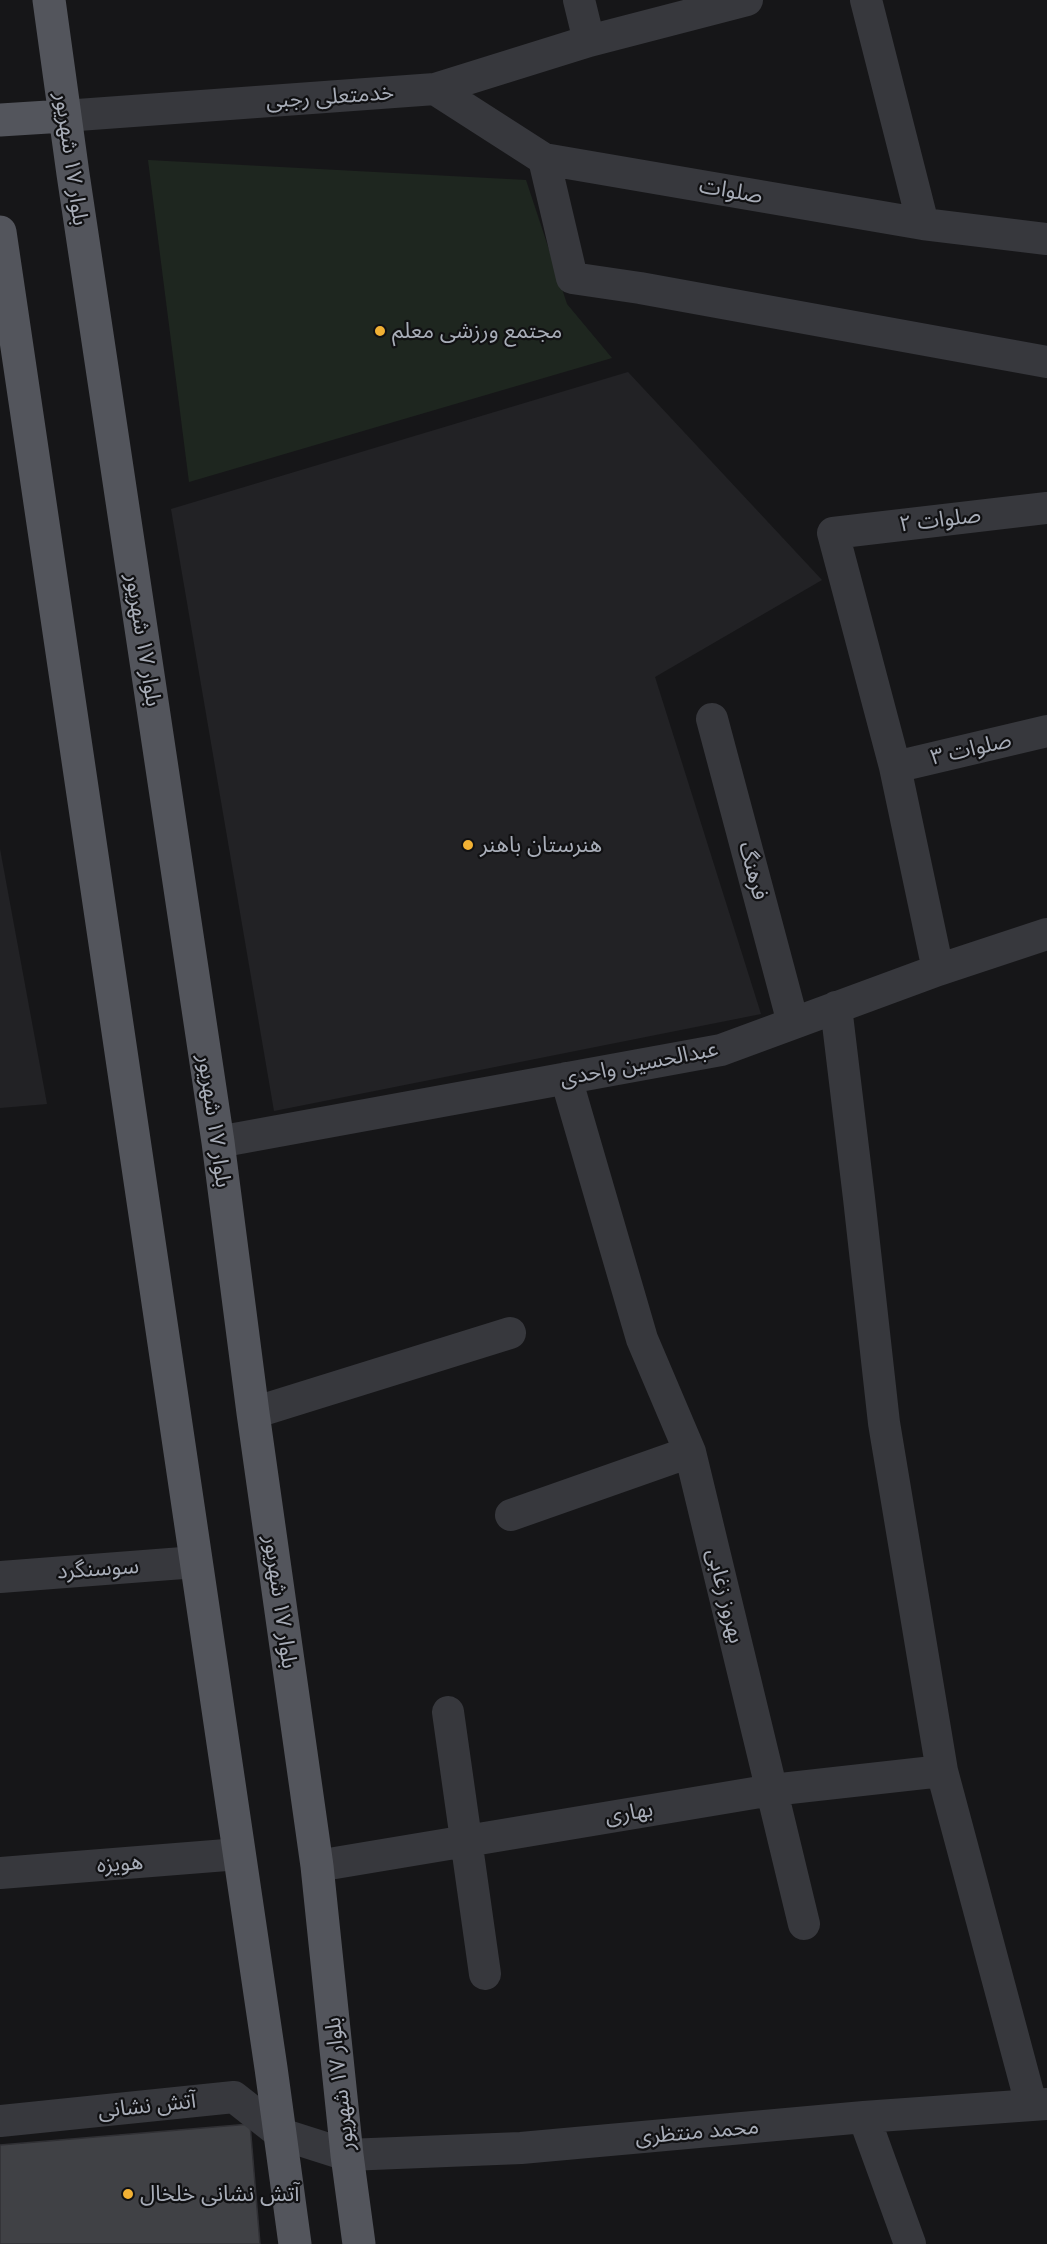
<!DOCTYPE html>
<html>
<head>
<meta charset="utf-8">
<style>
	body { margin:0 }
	canvas { display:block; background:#161618 }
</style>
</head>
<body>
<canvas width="1047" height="2244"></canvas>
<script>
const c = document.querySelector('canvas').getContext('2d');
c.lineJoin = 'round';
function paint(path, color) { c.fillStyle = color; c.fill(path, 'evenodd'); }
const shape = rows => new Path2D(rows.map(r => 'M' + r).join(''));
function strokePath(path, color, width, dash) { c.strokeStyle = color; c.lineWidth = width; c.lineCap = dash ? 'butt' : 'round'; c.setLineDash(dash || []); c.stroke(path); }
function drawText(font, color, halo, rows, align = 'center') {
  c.font = font + ' Mulish,"Noto Sans Arabic",sans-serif'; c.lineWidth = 4.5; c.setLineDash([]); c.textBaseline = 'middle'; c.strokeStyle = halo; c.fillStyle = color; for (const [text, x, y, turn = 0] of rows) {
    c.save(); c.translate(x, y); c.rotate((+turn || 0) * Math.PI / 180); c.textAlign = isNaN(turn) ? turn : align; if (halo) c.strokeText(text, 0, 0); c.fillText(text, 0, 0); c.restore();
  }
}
const built = shape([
	[628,372,822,580,655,677,761,1014,274,1111,171,509],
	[0,849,47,1104,0,1108]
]);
const green = shape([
	[148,160,526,180,567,304,612,358,189,482]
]);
const building = shape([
	[250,2124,260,2244,0,2244,0,2145,250,2124]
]);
const street = shape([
	[579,0,589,41],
	[866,0,923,224],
	[435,89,544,159,923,224,1047,239],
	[64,116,435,89,589,41,747,0],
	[544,159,572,278,640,288,1047,362],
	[712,719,793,1023],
	[895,767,1047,731],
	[938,970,895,767,833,533,1047,508],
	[836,1007,859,1198,884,1423,942,1771,1031,2104],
	[566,1078,642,1339,690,1452],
	[218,1142,721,1050,938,970,1047,934],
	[253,1413,510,1333],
	[511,1515,690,1452,804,1924],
	[0,1577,196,1562],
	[448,1712,485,1974],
	[317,1866,772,1790,942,1771],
	[0,1873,239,1854],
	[864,2117,910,2244],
	[0,2121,234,2097,281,2134,347,2155,521,2148,864,2117,1047,2104]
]);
const primary = shape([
	[49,0,73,174,218,1142,253,1413,317,1866,347,2155,359,2244],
	[0,120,64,116],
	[0,232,271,2068,295,2244]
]);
const markers = [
	[380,331,6,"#f2b134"],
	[468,845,6,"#f2b134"],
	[128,2194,6,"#f2b134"]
];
const streetNames = [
	["خدمتعلی رجبی",330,97,-4],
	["بلوار ١٧ شهریور",71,159,82],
	["صلوات",731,191,10],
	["صلوات ۲",940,520,-7],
	["بلوار ١٧ شهریور",143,640,81],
	["صلوات ۳",971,749,-13],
	["فرهنگ",753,871,75],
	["عبدالحسین واحدی",639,1064,-11],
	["بلوار ١٧ شهریور",214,1121,82],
	["سوسنگرد",98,1569,-4],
	["بهروز زغابی",725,1596,76],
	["بلوار ١٧ شهریور",280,1602,82],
	["بهاری",629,1813,-9],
	["هویزه",120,1864,-4],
	["بلوار ١٧ شهریور",340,2084,-96],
	["آتش نشانی",147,2106,-6],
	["محمد منتظری",697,2132,-5]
];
const poiNames = [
	["مجتمع ورزشی معلم",392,331],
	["هنرستان باهنر",480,845],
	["آتش نشانی خلخال",140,2194]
];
paint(built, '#222225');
paint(green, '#1e261f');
paint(building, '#404145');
strokePath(building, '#303034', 1.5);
strokePath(street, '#37383d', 32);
strokePath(primary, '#53555c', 33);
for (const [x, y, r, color] of markers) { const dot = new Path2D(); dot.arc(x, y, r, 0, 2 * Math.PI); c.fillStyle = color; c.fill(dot); strokePath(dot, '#111113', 2); }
drawText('22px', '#a8adb8', '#111113', streetNames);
drawText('22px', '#a8adb8', '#111113', poiNames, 'left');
</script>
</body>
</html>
